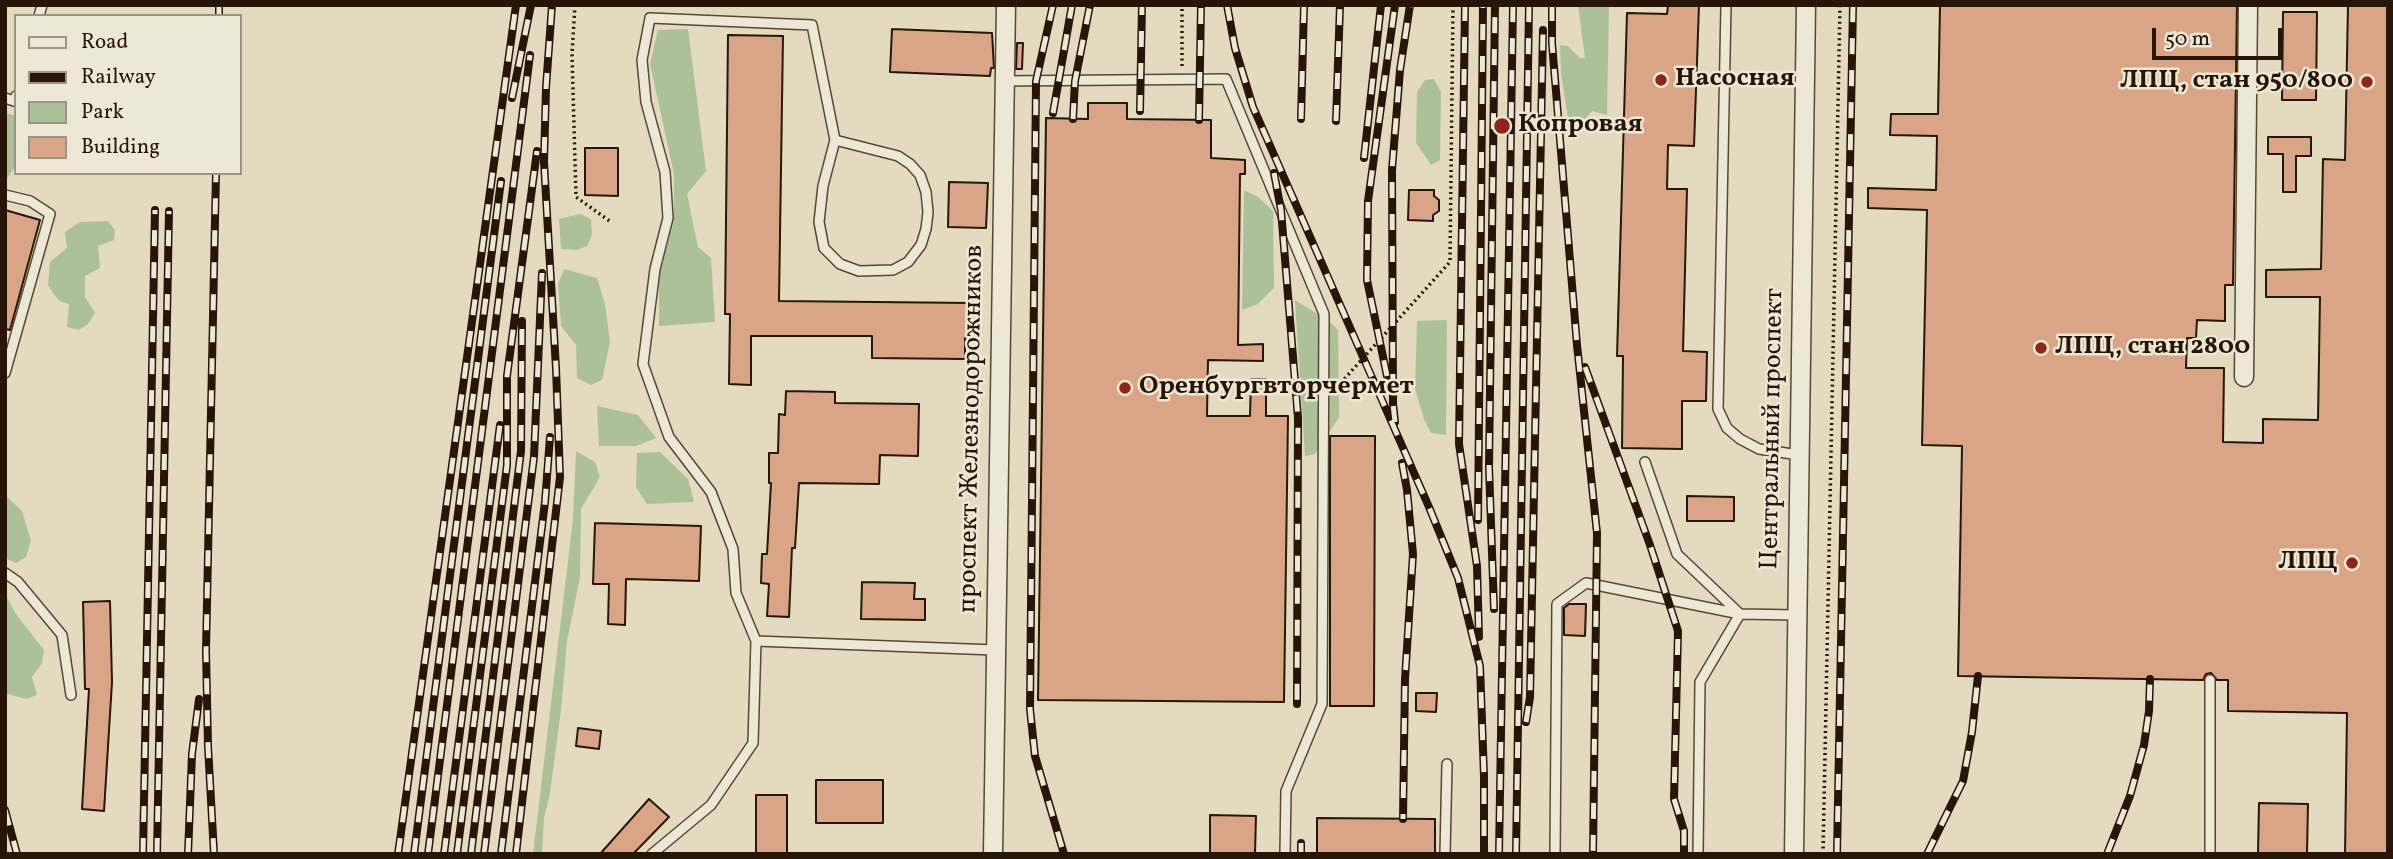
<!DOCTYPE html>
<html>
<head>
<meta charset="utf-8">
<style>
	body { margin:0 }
	#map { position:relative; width:2393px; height:859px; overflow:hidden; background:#e3dac0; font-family:Vollkorn,serif }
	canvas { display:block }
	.frame { position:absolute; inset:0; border:7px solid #271608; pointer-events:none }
	.legend { position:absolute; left:14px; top:14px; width:228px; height:161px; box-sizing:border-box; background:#ede7d6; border:2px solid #9e9384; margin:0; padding:9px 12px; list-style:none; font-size:21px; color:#271608 }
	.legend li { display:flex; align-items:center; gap:14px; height:35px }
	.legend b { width:35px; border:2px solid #9e9384 }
	.scale { position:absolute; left:2152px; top:28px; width:130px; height:32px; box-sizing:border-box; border:4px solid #271608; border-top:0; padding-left:9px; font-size:21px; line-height:24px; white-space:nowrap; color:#271608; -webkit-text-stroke:5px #ede7d6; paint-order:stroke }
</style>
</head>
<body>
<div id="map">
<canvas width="2393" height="859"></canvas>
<div class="frame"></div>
<ul class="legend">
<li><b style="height:9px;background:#ede7d6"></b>Road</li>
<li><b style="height:9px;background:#271608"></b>Railway</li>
<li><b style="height:19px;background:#adc198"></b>Park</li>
<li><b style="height:19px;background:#d9a586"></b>Building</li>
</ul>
<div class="scale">50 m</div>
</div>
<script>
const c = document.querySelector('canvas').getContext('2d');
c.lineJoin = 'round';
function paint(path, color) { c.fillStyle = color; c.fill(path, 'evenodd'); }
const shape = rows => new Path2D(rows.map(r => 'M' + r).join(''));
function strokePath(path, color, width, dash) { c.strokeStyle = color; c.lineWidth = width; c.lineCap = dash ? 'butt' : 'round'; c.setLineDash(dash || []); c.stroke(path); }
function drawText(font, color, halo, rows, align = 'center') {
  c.font = font + ' Vollkorn,serif'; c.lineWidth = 5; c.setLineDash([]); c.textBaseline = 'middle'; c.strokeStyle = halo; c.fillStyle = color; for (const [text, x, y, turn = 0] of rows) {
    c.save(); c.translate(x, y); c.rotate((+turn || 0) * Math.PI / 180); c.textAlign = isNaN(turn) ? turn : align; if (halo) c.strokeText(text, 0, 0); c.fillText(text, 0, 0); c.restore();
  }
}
const green = shape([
	[1578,5,1609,5,1607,115,1592,111,1581,123,1569,125,1561,73,1560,45,1568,46,1580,58,1585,58],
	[688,29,706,171,687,194,698,247,711,258,715,322,659,326,659,277,674,221,674,174,650,64,658,30],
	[1434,79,1441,92,1440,160,1431,165,1416,143,1417,92,1425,80],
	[5,113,16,116,16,165,5,182],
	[1244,190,1258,197,1273,211,1274,288,1258,304,1242,310],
	[580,214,591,219,592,235,587,246,577,250,561,249,559,219],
	[108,221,115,230,114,240,98,246,100,268,85,276,85,297,95,313,88,324,79,330,67,327,69,304,59,301,48,285,50,262,67,248,65,232,80,222],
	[564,269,597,278,605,304,610,342,602,380,591,385,577,378,576,345,561,326,558,284],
	[1295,300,1330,322,1338,330,1339,417,1315,454,1305,456],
	[1447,320,1446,435,1431,433,1424,419,1415,389,1417,321],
	[597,406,638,415,656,438,636,446,599,446],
	[576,451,595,462,600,477,581,509,580,577,567,641,561,710,550,793,544,818,542,854,533,854,573,519],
	[660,452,688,479,694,502,647,504,636,487,637,453],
	[5,495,22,511,31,541,26,557,16,563,5,558],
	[5,593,16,614,44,650,42,663,32,677,37,695,26,699,8,694,5,696]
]);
const building = shape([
	[1668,5,1699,5,1694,146,1668,145,1667,189,1687,189,1683,351,1707,352,1706,401,1682,401,1682,449,1622,448,1623,356,1617,356,1627,13,1667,14,1668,5],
	[1940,5,2237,5,2233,285,2225,285,2225,321,2197,320,2196,338,2187,338,2186,368,2224,368,2223,442,2263,443,2263,419,2318,420,2320,297,2266,297,2266,270,2321,269,2323,159,2345,160,2348,5,2388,5,2388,854,2345,854,2347,713,2228,711,2228,680,2217,680,2211,673,2206,674,2203,680,1958,676,1962,446,1922,445,1927,210,1868,208,1868,188,1936,190,1937,136,1890,135,1891,114,1938,114,1940,5],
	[2283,12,2317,12,2316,100,2282,100,2283,12],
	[892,29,992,33,994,68,991,68,990,76,890,72,892,29],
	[728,35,783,36,779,301,972,303,971,338,965,338,965,359,872,358,872,336,751,336,751,385,729,384,730,314,725,314,728,35],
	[1017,43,1023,43,1022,69,1016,69,1017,43],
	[1088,103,1127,103,1127,119,1211,120,1211,158,1245,160,1245,174,1240,174,1238,345,1263,344,1263,361,1208,360,1207,416,1250,416,1251,379,1266,379,1266,416,1288,416,1284,702,1038,700,1046,118,1088,119,1088,103],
	[2268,137,2311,137,2311,156,2296,156,2296,192,2283,192,2283,154,2268,154,2268,137],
	[585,148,618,148,618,196,585,195,585,148],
	[949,182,988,183,986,228,948,227,949,182],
	[1409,190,1434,190,1434,196,1439,200,1439,211,1433,215,1433,221,1408,220,1409,190],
	[5,210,40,220,10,330,5,329,5,210],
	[786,391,835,392,835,403,919,404,918,456,880,455,879,484,799,483,795,548,792,548,789,617,767,616,769,584,761,583,762,554,767,554,771,483,769,483,769,453,778,453,779,414,785,415,786,391],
	[1330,436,1375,436,1374,706,1330,706,1330,436],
	[1687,496,1734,497,1734,521,1687,521,1687,496],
	[595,523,701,526,699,581,626,579,625,625,608,624,609,584,593,584,595,523],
	[862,582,915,583,914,599,925,599,925,620,861,619,862,582],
	[110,601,112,682,104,811,82,809,89,689,85,689,83,602,110,601],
	[1569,604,1586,604,1585,636,1564,635,1564,608,1569,604],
	[1416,693,1437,693,1436,712,1416,711,1416,693],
	[578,728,601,731,599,749,576,746,578,728],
	[816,780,883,780,883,823,816,823,816,780],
	[756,795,787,795,787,854,756,854,756,795],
	[649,799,669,817,633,854,600,854,649,799],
	[2259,803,2308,804,2307,854,2258,854,2259,803],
	[1210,815,1256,816,1255,854,1210,854,1210,815],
	[1317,818,1435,819,1435,854,1317,854,1317,818]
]);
const path = shape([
	[575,5,572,54,576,197,611,222],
	[1182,66,1182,5],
	[1337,387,1450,262,1453,5],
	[1823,854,1840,5]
]);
const lane = shape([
	[1726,5,1718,409,1727,428,1740,439,1759,449,1799,455],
	[39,16,42,5],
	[1004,81,1226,79,1324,314,1322,704,1286,791,1285,854],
	[5,98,14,101,16,96],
	[5,195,30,201,50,214,5,373],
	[1645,462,1677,554,1740,614,1797,615],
	[5,573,18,582,62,635,71,695],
	[756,641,995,650],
	[652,854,711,805,753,743,756,641,736,593,733,549,711,492,669,437,643,364,655,269,668,218,665,172,646,102,642,60,650,18,812,25,835,140,823,186,819,222,824,248,840,264,859,271,893,270,908,262,921,245,926,229,928,212,926,192,920,175,910,164,898,156,835,140],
	[1445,854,1447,764],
	[1555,854,1557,604,1586,583,1740,614,1700,682,1698,854],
	[2210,854,2210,680]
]);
const street = shape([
	[2244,377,2248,5],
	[993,854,1006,5],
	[1794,854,1806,5]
]);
const rail = shape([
	[1053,5,1036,81,1030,709,1035,756,1064,854],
	[1227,5,1235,48,1253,107,1429,507,1458,578,1480,666,1484,776,1484,854],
	[1465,5,1459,444,1477,566,1479,637],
	[1552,5,1552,43,1577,345,1597,533,1593,854],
	[219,16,219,5],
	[512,98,531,5],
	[1140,111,1142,5],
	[1053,113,1072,5],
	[1073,119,1075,81,1090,5],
	[1301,119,1304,5],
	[1199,120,1201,5],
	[1336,121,1340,5],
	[1364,158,1381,5],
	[1274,173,1281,210,1298,418,1297,704],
	[1585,367,1650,545,1678,631,1674,799,1684,831,1684,854],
	[1387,376,1367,280,1368,201,1395,5],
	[1395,422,1393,404,1392,170,1400,70,1410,5],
	[1402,463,1407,490,1413,554,1405,679,1403,819],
	[1478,520,1483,5],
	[1494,609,1489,467,1495,5],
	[1526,722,1530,697,1543,30],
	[5,810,17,854],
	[143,854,155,210],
	[157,854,169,211],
	[188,854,192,754,199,699],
	[214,854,208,746,206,651,216,173],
	[398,854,516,5],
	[414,854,501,181],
	[428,854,530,55],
	[444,854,500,425],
	[457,854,507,465,507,376,537,151],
	[471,854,521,451,522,321],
	[484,854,534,457,542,273],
	[501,854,545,502,550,437],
	[516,854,560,477,556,368,544,162,546,88,552,5],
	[1301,854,1301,843],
	[1499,854,1513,5],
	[1516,854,1529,5],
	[1837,854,1853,5],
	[1927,854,1963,781,1972,732,1978,676],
	[2107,854,2130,796,2144,745,2149,711,2150,679]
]);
const markers = [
	[1661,80,7,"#8f2418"],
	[2367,82,7,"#8f2418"],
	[1502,126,9,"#8f2418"],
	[2041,348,7,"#8f2418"],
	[1125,388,7,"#8f2418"],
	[2352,563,7,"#8f2418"]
];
const poiNames = [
	["Насосная",1675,80],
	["ЛПЦ, стан 950/800",2353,82,"right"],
	["Копровая",1518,126],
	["ЛПЦ, стан 2800",2055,348],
	["Оренбургвторчермет",1139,388],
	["ЛПЦ",2338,563,"right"]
];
const streetNames = [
	["проспект Железнодорожников",973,429,-89],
	["Центральный проспект",1774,429,-89]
];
paint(green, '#adc198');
paint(building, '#d9a586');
strokePath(building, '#271608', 2);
strokePath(lane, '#564736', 12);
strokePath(street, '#564736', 21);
strokePath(path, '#271608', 3.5, [2, 3.5]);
strokePath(lane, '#ede7d6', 9);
strokePath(street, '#ede7d6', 18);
strokePath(rail, '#271608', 8);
strokePath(rail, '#ede7d6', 5, [16]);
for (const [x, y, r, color] of markers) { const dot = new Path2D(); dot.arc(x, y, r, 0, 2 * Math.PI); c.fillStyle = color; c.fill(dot); strokePath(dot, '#ede7d6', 2.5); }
drawText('bold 26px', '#271608', '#ede7d6', poiNames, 'left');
drawText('26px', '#271608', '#ede7d6', streetNames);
</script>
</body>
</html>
